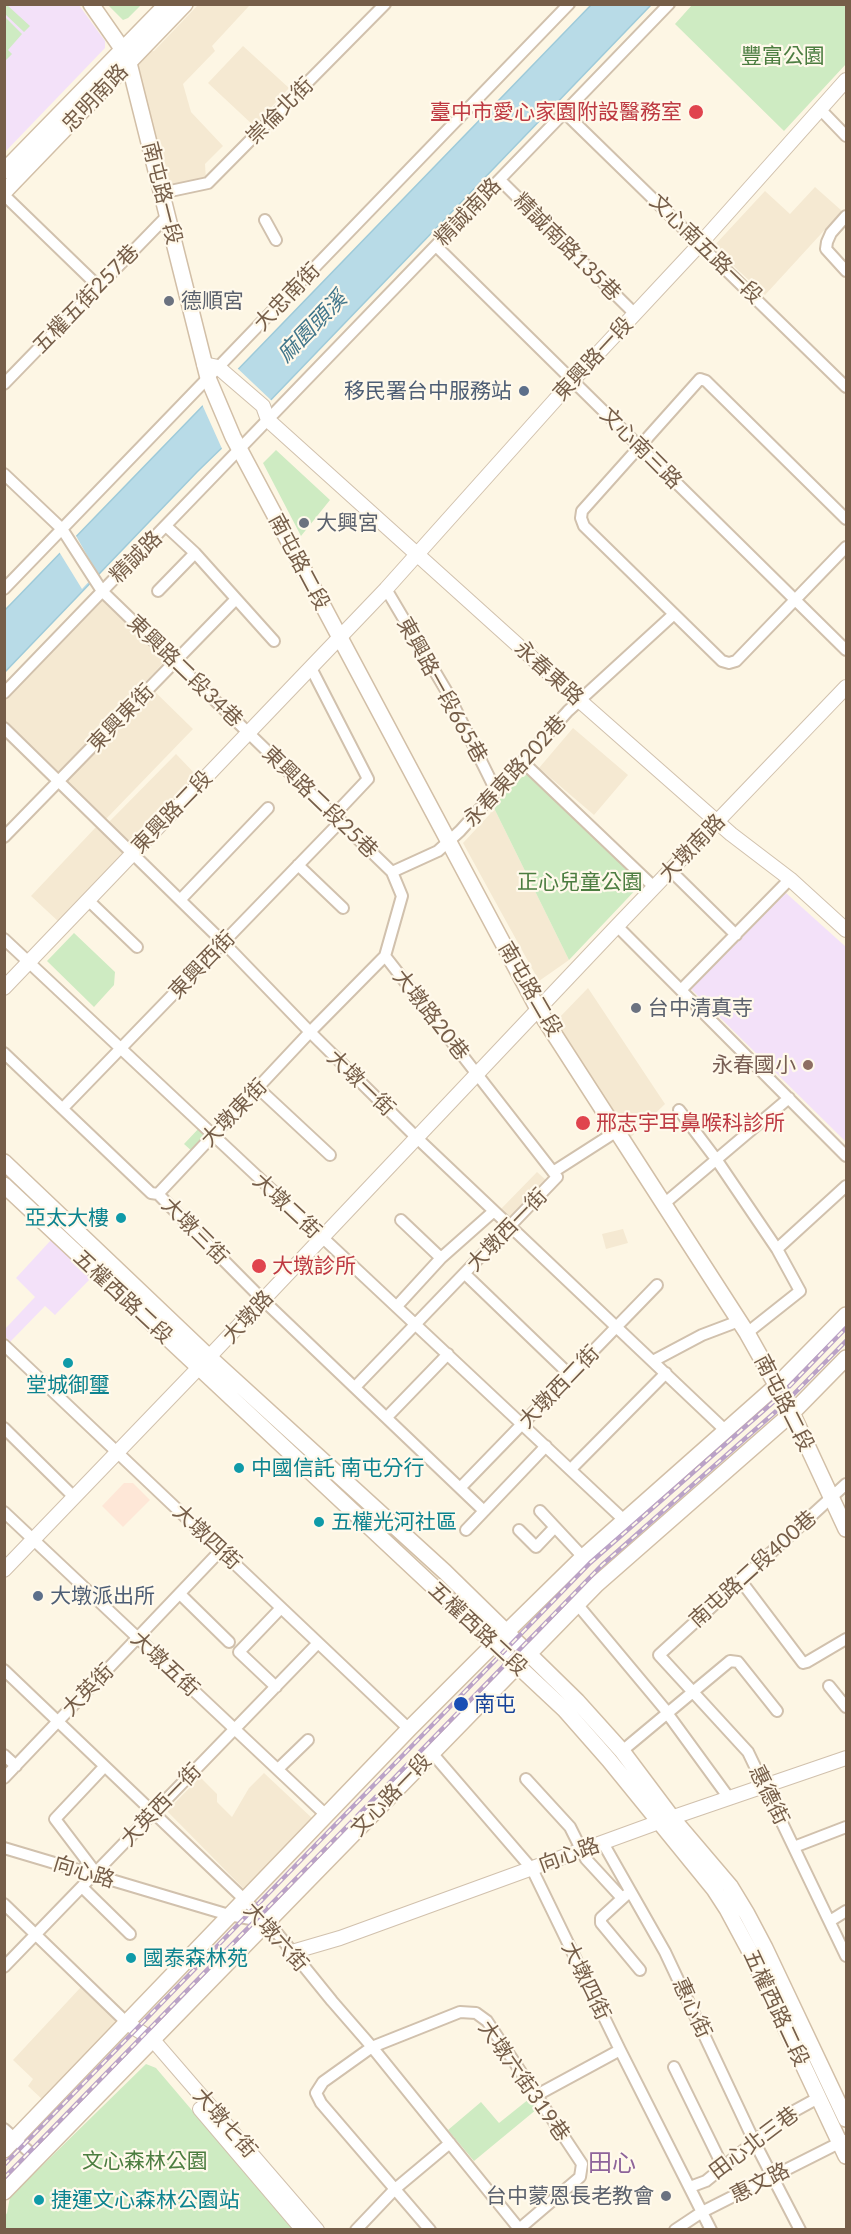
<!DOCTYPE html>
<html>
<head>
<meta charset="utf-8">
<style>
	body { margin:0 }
	#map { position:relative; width:851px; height:2234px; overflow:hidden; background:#fdf6e4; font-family:Lato,sans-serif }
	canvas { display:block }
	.frame { position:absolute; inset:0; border:6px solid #765e49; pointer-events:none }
</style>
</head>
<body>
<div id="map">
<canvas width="851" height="2234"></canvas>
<div class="frame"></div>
</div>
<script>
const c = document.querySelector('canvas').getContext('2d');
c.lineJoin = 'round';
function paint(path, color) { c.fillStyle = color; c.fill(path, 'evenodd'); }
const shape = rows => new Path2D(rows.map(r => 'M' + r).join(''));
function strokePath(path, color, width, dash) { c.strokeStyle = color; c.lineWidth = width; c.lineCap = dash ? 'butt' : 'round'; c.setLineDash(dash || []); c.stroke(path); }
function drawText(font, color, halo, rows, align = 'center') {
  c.font = font + ' Lato,"Noto Sans TC",sans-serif'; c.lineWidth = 4.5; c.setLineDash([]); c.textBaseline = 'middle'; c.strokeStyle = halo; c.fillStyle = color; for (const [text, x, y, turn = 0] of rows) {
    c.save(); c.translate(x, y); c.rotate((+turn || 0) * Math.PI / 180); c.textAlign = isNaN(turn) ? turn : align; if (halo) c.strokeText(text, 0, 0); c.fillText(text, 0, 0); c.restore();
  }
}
const residential = shape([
	[247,4,249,6,212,46,215,51,183,84,191,112,223,146,205,164,206,180,170,187,130,55,154,51,198,5],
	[243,46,289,88,254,126,208,83],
	[815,187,842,211,765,295,713,247,765,191,790,214],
	[101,599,165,661,145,682,193,729,105,820,5,724,4,702],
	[573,728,628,775,594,815,539,768],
	[176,754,200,779,133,847,108,823],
	[493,806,569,960,539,981,463,843,490,814],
	[96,827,125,855,60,923,31,896],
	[588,988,665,1104,631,1137,556,1021],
	[537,1172,546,1180,509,1220,499,1211],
	[623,1229,628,1243,606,1249,602,1234],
	[264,1773,313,1819,245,1890,167,1811,200,1777,217,1794,217,1802,232,1817,249,1788],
	[81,1987,118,2021,44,2101,28,2086,33,2079,13,2060]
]);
const commercial = shape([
	[124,1483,133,1483,150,1500,123,1527,102,1506]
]);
const education = shape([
	[5,5,79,5,105,41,105,48,5,152],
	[786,893,846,947,846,1142,691,989],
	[51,1240,91,1278,55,1315,45,1306,10,1342,5,1336,5,1329,35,1297,16,1278]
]);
const green = shape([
	[4,5,7,5,30,26,24,32,5,14],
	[108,5,141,5,128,18,123,20],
	[692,5,846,5,846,64,784,131,675,24],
	[5,17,22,34,8,50,12,54,5,61],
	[276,450,330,500,301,536,263,463],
	[528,771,643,882,569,960,493,806],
	[74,933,115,972,114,985,94,1007,47,961],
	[201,1126,211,1135,194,1153,184,1144],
	[146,2064,156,2068,293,2229,5,2229,5,2216,7,2213,10,2197],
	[529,2099,537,2109,474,2161,448,2130,481,2102,499,2123]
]);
const water = shape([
	[591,5,651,5,264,407,197,472,5,672,5,610,591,5]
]);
const pier = shape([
	[235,366,273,402,223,451,201,402],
	[75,534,97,573,82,589,58,550]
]);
const minor = shape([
	[820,109,846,136],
	[565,113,846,387],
	[500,180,635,314],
	[161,193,208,183,385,4],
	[4,195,98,286],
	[846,216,831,233,827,242,826,249,846,271],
	[265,220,276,240],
	[436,246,846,650],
	[4,384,168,215],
	[4,474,62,529,102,591,392,872],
	[846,519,706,381,700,379,582,511,581,518,584,526,674,614,722,661,729,663,736,661,846,547],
	[166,526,195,553,274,641],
	[4,589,569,4],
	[386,589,447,692,496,791],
	[158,591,195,553],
	[311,668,368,779,334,815],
	[4,693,669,4],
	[4,728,223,942,310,1032,417,1138,725,1430],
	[523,762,654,887],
	[4,837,236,599],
	[298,865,343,908],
	[670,870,736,935],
	[88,900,137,947],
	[180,900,268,808],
	[617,926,846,1156],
	[4,939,624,1520],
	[681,990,790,879],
	[4,1053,151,1193,158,1194,263,1300,484,1511],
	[258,1088,330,1155],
	[63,1108,341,821],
	[679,1110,716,1159,777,1249,800,1291,747,1333],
	[553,1172,617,1131],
	[158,1194,310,1032,385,956,402,896,392,872,438,851,460,831,568,711,674,614],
	[665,1203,789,1098],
	[401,1220,441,1258],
	[777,1249,846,1186],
	[465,1274,570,1375],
	[397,1306,441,1258,494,1211],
	[4,1345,409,1729],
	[653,1361,702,1335,739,1321],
	[356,1386,557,1177,385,956],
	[387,1417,448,1354],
	[4,1428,74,1497],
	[571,1469,666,1373],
	[846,1484,659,1655,748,1752,846,1956],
	[460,1488,657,1285],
	[540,1511,583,1557],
	[4,1512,326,1815],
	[466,1530,546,1446],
	[519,1530,536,1547,555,1527],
	[741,1581,803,1663,807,1662,846,1639],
	[180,1594,229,1642],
	[577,1604,668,1713],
	[4,1670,268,1922,332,2001,372,2047,520,2230],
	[829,1686,846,1707],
	[276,1687,239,1652,281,1608],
	[667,1713,729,1798],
	[622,1751,730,1661,738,1662,777,1711],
	[432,1753,532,1869,620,2050,711,2230],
	[4,1755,16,1766],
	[278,1769,308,1740],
	[4,1778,221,1550],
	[526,1779,570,1827,586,1859,622,1898],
	[603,1843,665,1952,754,2141,800,2230],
	[794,1847,846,1827],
	[4,1848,229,1915,267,1922],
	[96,1873,55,1819,104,1767],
	[82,1887,130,1934],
	[626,1895,601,1918,601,1923,640,1970],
	[4,1904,127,2023],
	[830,1921,846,1911],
	[4,1967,318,1643],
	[674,2067,723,2167],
	[537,2095,620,2050],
	[4,2129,37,2159],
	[690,2187,706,2181,787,2115,818,2098],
	[356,2230,395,2189,450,2143],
	[430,2230,321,2103,316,2093,323,2082,372,2047,460,2012,476,2013,487,2021,582,2164,580,2177,518,2230],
	[675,2230,702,2212,845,2140]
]);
const tertiary = shape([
	[204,364,218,367,227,375,263,406,268,420,571,693,731,834,790,879,846,930],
	[4,988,386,589,573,380,700,244,846,80],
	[4,1570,209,1357,617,926,846,687],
	[292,1952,340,1938,659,1822,846,1758],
	[127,2023,153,2040,317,2230],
	[200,2109,303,2230]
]);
const secondary = shape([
	[91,4,123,50,129,63,208,378,233,437,538,1009,747,1333,792,1413,846,1529],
	[4,171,167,4],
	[4,192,185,4],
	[4,1162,209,1357,445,1572,577,1701,622,1751,673,1819,730,1886,747,1914,765,1948,846,2119],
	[4,1185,565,1710,609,1760,714,1889,727,1909,748,1948,846,2156],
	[4,2150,409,1729,482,1656,583,1557,776,1386,846,1315],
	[4,2192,597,1584,792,1413,846,1358]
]);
const rail = shape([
	[4,2165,590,1563,779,1397,846,1328],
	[4,2178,602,1565,782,1406,846,1341]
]);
const markers = [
	[696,112,8,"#e0444e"],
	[169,301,6,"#6b7280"],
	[524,391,6,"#5c6f8a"],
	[304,523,6,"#6b7280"],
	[636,1008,6,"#6b7280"],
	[808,1065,6,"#8d6e63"],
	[583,1123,8,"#e0444e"],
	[121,1218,6,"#0f9aa8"],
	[259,1266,8,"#e0444e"],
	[68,1363,6,"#0f9aa8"],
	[239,1468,6,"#0f9aa8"],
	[319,1522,6,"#0f9aa8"],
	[38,1596,6,"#5c6f8a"],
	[461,1704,8,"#1a4fb4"],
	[131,1958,6,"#0f9aa8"],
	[666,2196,6,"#6b7280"],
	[39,2200,6,"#0f9aa8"]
];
const parkNames = [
	["豐富公園",783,56],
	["正心兒童公園",580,882],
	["文心森林公園",145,2161]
];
const streetNames = [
	["忠明南路",95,98,-46],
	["崇倫北街",280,111,-45],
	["南屯路一段",162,193,76],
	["精誠南路",468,212,-46],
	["精誠南路135巷",567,247,45],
	["文心南五路一段",706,249,44],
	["大忠南街",287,297,-46],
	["五權五街257巷",86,299,-46],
	["東興路一段",593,359,-47],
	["文心南三路",641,448,45],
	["精誠路",136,557,-45],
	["南屯路二段",299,562,62],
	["東興路二段34巷",185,671,44],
	["永春東路",549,673,42],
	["東興路一段665巷",442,690,61],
	["東興東街",121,718,-46],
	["永春東路202巷",515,771,-48],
	["東興路二段25巷",320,802,44],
	["東興路二段",172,812,-46],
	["大墩南路",692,848,-46],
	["東興西街",202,965,-46],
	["南屯路二段",530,989,60],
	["大墩路20巷",431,1015,52],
	["大墩一街",361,1083,44],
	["大墩東街",234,1113,-46],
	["大墩二街",287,1206,43],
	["大墩西一街",507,1230,-46],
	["大墩三街",195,1231,45],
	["五權西路二段",123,1297,43],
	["大墩路",248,1317,-47],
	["大墩西二街",559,1387,-46],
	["南屯路二段",784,1403,63],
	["大墩四街",207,1537,43],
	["南屯路二段400巷",753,1569,-42],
	["五權西路二段",478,1629,43],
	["大墩五街",165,1664,43],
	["大英街",88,1690,-46],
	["文心路一段",391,1795,-46],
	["惠德街",769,1795,64],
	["大英西一街",161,1805,-46],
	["向心路",569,1855,-20],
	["向心路",84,1872,17],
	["大墩六街",276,1937,48],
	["大墩四街",586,1981,64],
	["惠心街",692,2008,65],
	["五權西路二段",776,2008,65],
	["大墩六街319巷",524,2081,55],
	["大墩七街",225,2123,49],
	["田心北三巷",754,2143,-37],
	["惠文路",760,2183,-27]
];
const healthNames = [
	["臺中市愛心家園附設醫務室",682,112,"right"],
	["邢志宇耳鼻喉科診所",596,1123],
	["大墩診所",272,1266]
];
const worshipNames = [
	["德順宮",181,301],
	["大興宮",316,523],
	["台中清真寺",648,1008],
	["台中蒙恩長老教會",654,2196,"right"]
];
const serviceNames = [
	["移民署台中服務站",512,391],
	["大墩派出所",50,1596,"left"]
];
const educationNames = [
	["永春國小",796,1065]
];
const cultureNames = [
	["亞太大樓",109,1218,"right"],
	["堂城御璽",68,1385,"center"],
	["中國信託 南屯分行",251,1468],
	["五權光河社區",331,1522],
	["國泰森林苑",143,1958],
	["捷運文心森林公園站",51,2200]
];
const transitNames = [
	["南屯",474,1704]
];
const waterNames = [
	["麻園頭溪",312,327,-46]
];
const quarterNames = [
	["田心",612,2163]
];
paint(residential, '#f5e9d2');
paint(commercial, '#fee7d7');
paint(education, '#f3e1f9');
paint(green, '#ceebc2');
paint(water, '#b8dbe7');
strokePath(water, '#9ecad9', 1.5);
paint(pier, '#fdf6e4');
strokePath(minor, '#d1c1ad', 14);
strokePath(tertiary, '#d1c1ad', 16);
strokePath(secondary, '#d2bfa7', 18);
strokePath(minor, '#fff', 10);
strokePath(tertiary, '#fff', 14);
strokePath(secondary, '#fff', 15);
strokePath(rail, '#baa2c7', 4.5);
strokePath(rail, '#fff9eb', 2, [7]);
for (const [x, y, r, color] of markers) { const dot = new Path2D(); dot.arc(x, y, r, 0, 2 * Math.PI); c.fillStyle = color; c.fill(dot); strokePath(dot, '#fff9eb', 2); }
drawText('21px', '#4c7d40', '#fff9eb', parkNames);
drawText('21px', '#765e49', '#fff9eb', streetNames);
drawText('21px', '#be3a42', '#fff9eb', healthNames, 'left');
drawText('21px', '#5b616d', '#fff9eb', worshipNames, 'left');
drawText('21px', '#4e5e75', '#fff9eb', serviceNames, 'right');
drawText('21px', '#785e54', '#fff9eb', educationNames, 'right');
drawText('21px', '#0d838f', '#fff9eb', cultureNames, 'left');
drawText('21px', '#164399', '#fff9eb', transitNames, 'left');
drawText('italic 22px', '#41768b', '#fff9eb', waterNames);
drawText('24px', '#8e649a', '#fff9eb', quarterNames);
</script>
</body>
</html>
